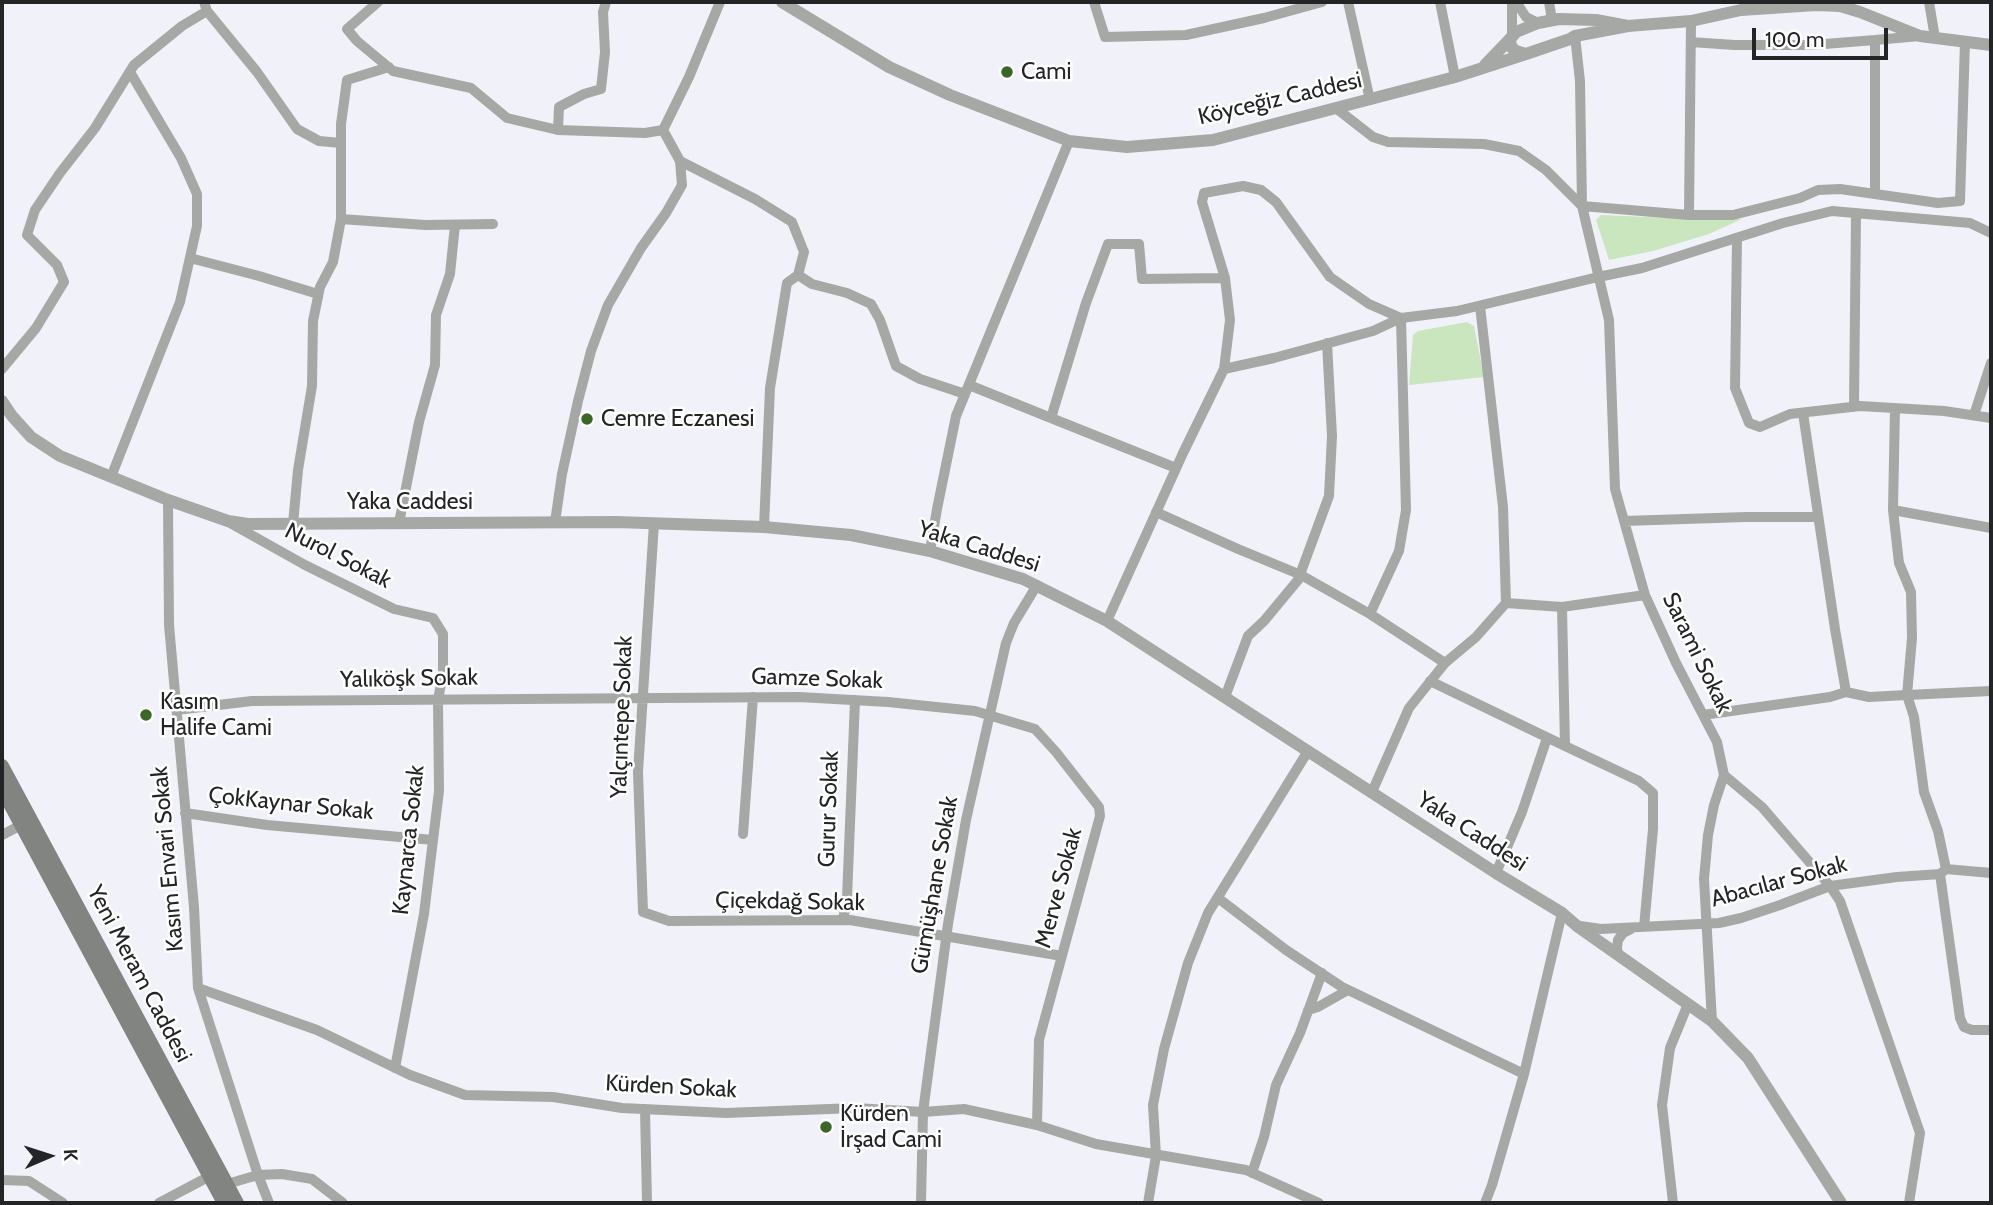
<!DOCTYPE html>
<html>
<head>
<meta charset="utf-8">
<style>
	body { margin:0 }
	#map { position:relative; width:1993px; height:1205px; overflow:hidden; background:#f1f2f9; font-family:Cabin,sans-serif }
	canvas { display:block }
	.frame { position:absolute; inset:0; border:4px solid #232426; pointer-events:none }
	.north { position:absolute; left:14px; top:1121px; width:70px; height:70px; -webkit-text-stroke:5px #fff; paint-order:stroke; rotate:87deg; font-size:19px; font-weight:700; line-height:28px; text-align:center; color:#232426 }
	.north::after { content:''; display:block; margin:auto; width:24px; height:32px; background:#232426; clip-path:polygon(50% 0,100% 100%,50% 72%,0 100%) }
	.scale { position:absolute; left:1752px; top:28px; width:136px; height:32px; box-sizing:border-box; border:4px solid #232426; border-top:0; padding-left:9px; font-size:21px; line-height:24px; white-space:nowrap; color:#232426; -webkit-text-stroke:5px #fff; paint-order:stroke }
</style>
</head>
<body>
<div id="map">
<canvas width="1993" height="1205"></canvas>
<div class="frame"></div>
<div class="north">K</div>
<div class="scale">100 m</div>
</div>
<script>
const c = document.querySelector('canvas').getContext('2d');
c.lineJoin = 'round';
function paint(path, color) { c.fillStyle = color; c.fill(path, 'evenodd'); }
const shape = rows => new Path2D(rows.map(r => 'M' + r).join(''));
function strokePath(path, color, width, dash) { c.strokeStyle = color; c.lineWidth = width; c.lineCap = dash ? 'butt' : 'round'; c.setLineDash(dash || []); c.stroke(path); }
function drawText(font, color, halo, rows, align = 'center') {
  c.font = font + ' Cabin,sans-serif'; c.lineWidth = 5; c.setLineDash([]); c.textBaseline = 'middle'; c.strokeStyle = halo; c.fillStyle = color; for (const [text, x, y, turn = 0] of rows) {
    c.save(); c.translate(x, y); c.rotate((+turn || 0) * Math.PI / 180); c.textAlign = isNaN(turn) ? turn : align; if (halo) c.strokeText(text, 0, 0); c.fillText(text, 0, 0); c.restore();
  }
}
const green = shape([
	[1601,215,1695,219,1742,219,1709,234,1653,251,1609,260,1596,220],
	[1467,322,1474,326,1484,377,1409,385,1413,335,1418,331]
]);
const minor = shape([
	[204,2,207,11,257,72,297,129,319,141,341,143],
	[378,2,347,29,357,41,393,71,471,88,507,118,558,130,645,133,663,130,689,77,720,2],
	[1094,2,1105,37,1186,35,1264,18,1322,2],
	[1348,2,1370,100],
	[1440,2,1455,77],
	[1516,2,1526,17,1538,23],
	[1549,2,1552,20],
	[1929,2,1935,38],
	[1512,35,1512,2],
	[1575,36,1580,81,1582,206,1609,320,1615,489,1645,595,1676,663,1717,742,1724,775,1762,807,1830,886,1840,901,1920,1133,1909,1203],
	[1691,42,1734,45,1812,45,1875,40],
	[1337,109,1373,137,1388,142,1484,144,1519,151,1546,170,1582,206,1689,215,1691,21],
	[558,130,559,107,584,94,601,89,605,52,603,12,606,2],
	[680,161,755,199,792,222,804,252,798,275,812,284,847,293,871,304,880,320,896,366,920,379,965,394],
	[1875,193,1875,40,1920,36],
	[1689,215,1733,215,1800,198,1818,190,1840,189,1938,203,1960,201,1965,42],
	[341,219,425,225,493,224],
	[1737,238,1735,388,1749,423,1760,427,1790,414,1860,406,1944,411,1991,418],
	[190,258,259,276,318,294],
	[2,369,36,328,64,282,57,265,27,235,35,210,60,173,95,128,134,65,182,26,207,11],
	[1224,369,1274,358,1373,331,1401,318,1406,510,1399,551,1370,614,1445,663,1476,637,1506,603,1503,507,1480,306],
	[969,385,1051,418],
	[1854,407,1856,213],
	[1895,408,1893,510,1991,528],
	[1974,415,1991,363],
	[1176,468,1051,418,1086,303,1108,244,1139,244,1142,279,1225,278],
	[111,477,180,302,197,226,197,194,181,158,130,72],
	[168,500,169,625,194,907,198,988,258,1175,269,1203],
	[1893,510,1899,563,1911,592,1912,638,1907,695,1991,691],
	[1156,512,1238,549,1301,575,1370,614],
	[1624,521,1746,517,1818,517],
	[555,522,562,474,578,401,591,351,608,305,641,248,666,213,682,185,680,161,663,130],
	[230,523,305,565,394,609,433,618,443,634,443,673,438,700,439,791,424,914,395,1068],
	[399,523,419,422,435,365,436,315,450,274,455,225],
	[654,523,638,772,643,912,669,921,850,920,1062,956],
	[293,524,298,470,312,386,313,321,320,287,333,262,341,219,341,124,347,80,389,67],
	[764,527,770,388,787,283,798,275],
	[930,551,937,509,956,416,1069,141],
	[1506,603,1562,607,1645,595],
	[1107,621,1183,453,1224,369,1230,320,1225,278,1202,202,1204,193,1243,186,1261,190,1276,202,1330,277,1369,304,1401,318,1457,311,1598,277,1642,268,1783,223,1832,211,1970,223,1991,233],
	[1430,681,1565,746,1562,607],
	[1846,692,1869,697,1907,695,1914,717,1924,792,1938,831,1946,869],
	[1225,697,1248,636,1264,621,1298,580,1329,496,1332,436,1327,343],
	[176,710,252,701,799,697,888,702,975,711,1035,729,1056,752,1099,807,1100,816,1039,1040,1037,1125],
	[1703,715,1830,697,1846,692,1835,629,1803,413],
	[1565,746,1639,781,1653,793,1653,829,1644,927],
	[1372,792,1409,708,1445,663],
	[185,813,267,825,433,840],
	[743,834,753,697],
	[2,835,21,825],
	[1496,873,1522,812,1547,738],
	[1940,874,1960,1018,1964,1027,1972,1030,1991,1030],
	[1218,898,1286,950,1342,987,1524,1074,1562,913],
	[843,920,847,898,855,700],
	[1580,926,1601,929,1719,923,1741,918,1780,905,1830,886,1897,877,1940,874,1946,869,1991,873],
	[1618,954,1617,948,1618,940,1623,933,1631,929],
	[198,988,317,1030,410,1075,465,1095,553,1097,622,1108,726,1113,855,1108,923,1112,964,1109,1037,1125,1096,1144,1246,1170,1319,1203],
	[1308,1010,1318,1007,1348,990],
	[1712,1021,1704,879,1708,835,1714,805,1724,775],
	[645,1109,647,1203],
	[1252,1173,1264,1137,1276,1085,1300,1033,1322,973],
	[2,1180,29,1181,63,1203],
	[227,1184,258,1175,282,1174,312,1179,343,1203],
	[159,1203,210,1176],
	[921,1203,923,1112,948,924,966,820,1006,643,1014,623,1037,585],
	[1148,1203,1156,1156,1153,1105,1164,1049,1188,963,1208,913,1308,751],
	[1485,1203,1492,1185,1524,1074],
	[1673,1203,1662,1105,1670,1048,1688,1004]
]);
const tertiary = shape([
	[782,2,889,67,950,95,1069,141,1127,147,1213,140,1455,77,1526,54],
	[1559,19,1596,20,1628,26,1575,36,1570,39,1526,54,1516,51,1511,47,1510,39,1516,32,1538,23,1559,19],
	[1628,26,1691,21,1741,10,1816,5,1840,6,1860,12,1920,36,1991,45],
	[1485,65,1510,39],
	[2,401,12,416,31,437,60,456,168,500,228,521,248,524,616,522,764,527,851,535,930,551,1023,579,1107,621,1496,873,1562,913,1577,926,1712,1021,1748,1058,1841,1203]
]);
const secondary = shape([
	[2,766,237,1203],
	[2,789,224,1203]
]);
const markers = [
	[1007,72,7,"#396725"],
	[587,419,7,"#396725"],
	[146,715,7,"#396725"],
	[826,1127,7,"#396725"]
];
const poiNames = [
	["Cami",1021,72],
	["Cemre Eczanesi",601,419],
	["Kasım",160,702],
	["Halife Cami",160,728],
	["Kürden",840,1114],
	["İrşad Cami",840,1140]
];
const streetNames = [
	["Köyceğiz Caddesi",1280,99,-13],
	["Yaka Caddesi",410,502],
	["Yaka Caddesi",979,547,17],
	["Nurol Sokak",338,556,27],
	["Sarami Sokak",1697,653,64],
	["Yalıköşk Sokak",409,679,-1],
	["Gamze Sokak",817,679,2],
	["Yalçıntepe Sokak",622,717,-88],
	["ÇokKaynar Sokak",291,804,6],
	["Gurur Sokak",829,809,-88],
	["Yaka Caddesi",1472,832,33],
	["Kaynarca Sokak",409,840,-84],
	["Kasım Envari Sokak",168,859,-95],
	["Abacılar Sokak",1779,882,-15],
	["Gümüşhane Sokak",935,885,-80],
	["Merve Sokak",1059,888,-75],
	["Çiçekdağ Sokak",790,902,1],
	["Yeni Meram Caddesi",139,974,62],
	["Kürden Sokak",671,1087,3]
];
paint(green, '#c9e6be');
strokePath(minor, '#a6a8a5', 10);
strokePath(tertiary, '#a6a8a5', 12);
strokePath(secondary, '#818480', 14);
for (const [x, y, r, color] of markers) { const dot = new Path2D(); dot.arc(x, y, r, 0, 2 * Math.PI); c.fillStyle = color; c.fill(dot); strokePath(dot, '#fff', 2.5); }
drawText('23px', '#232426', '#fff', poiNames, 'left');
drawText('23px', '#232426', '#fff', streetNames);
</script>
</body>
</html>
